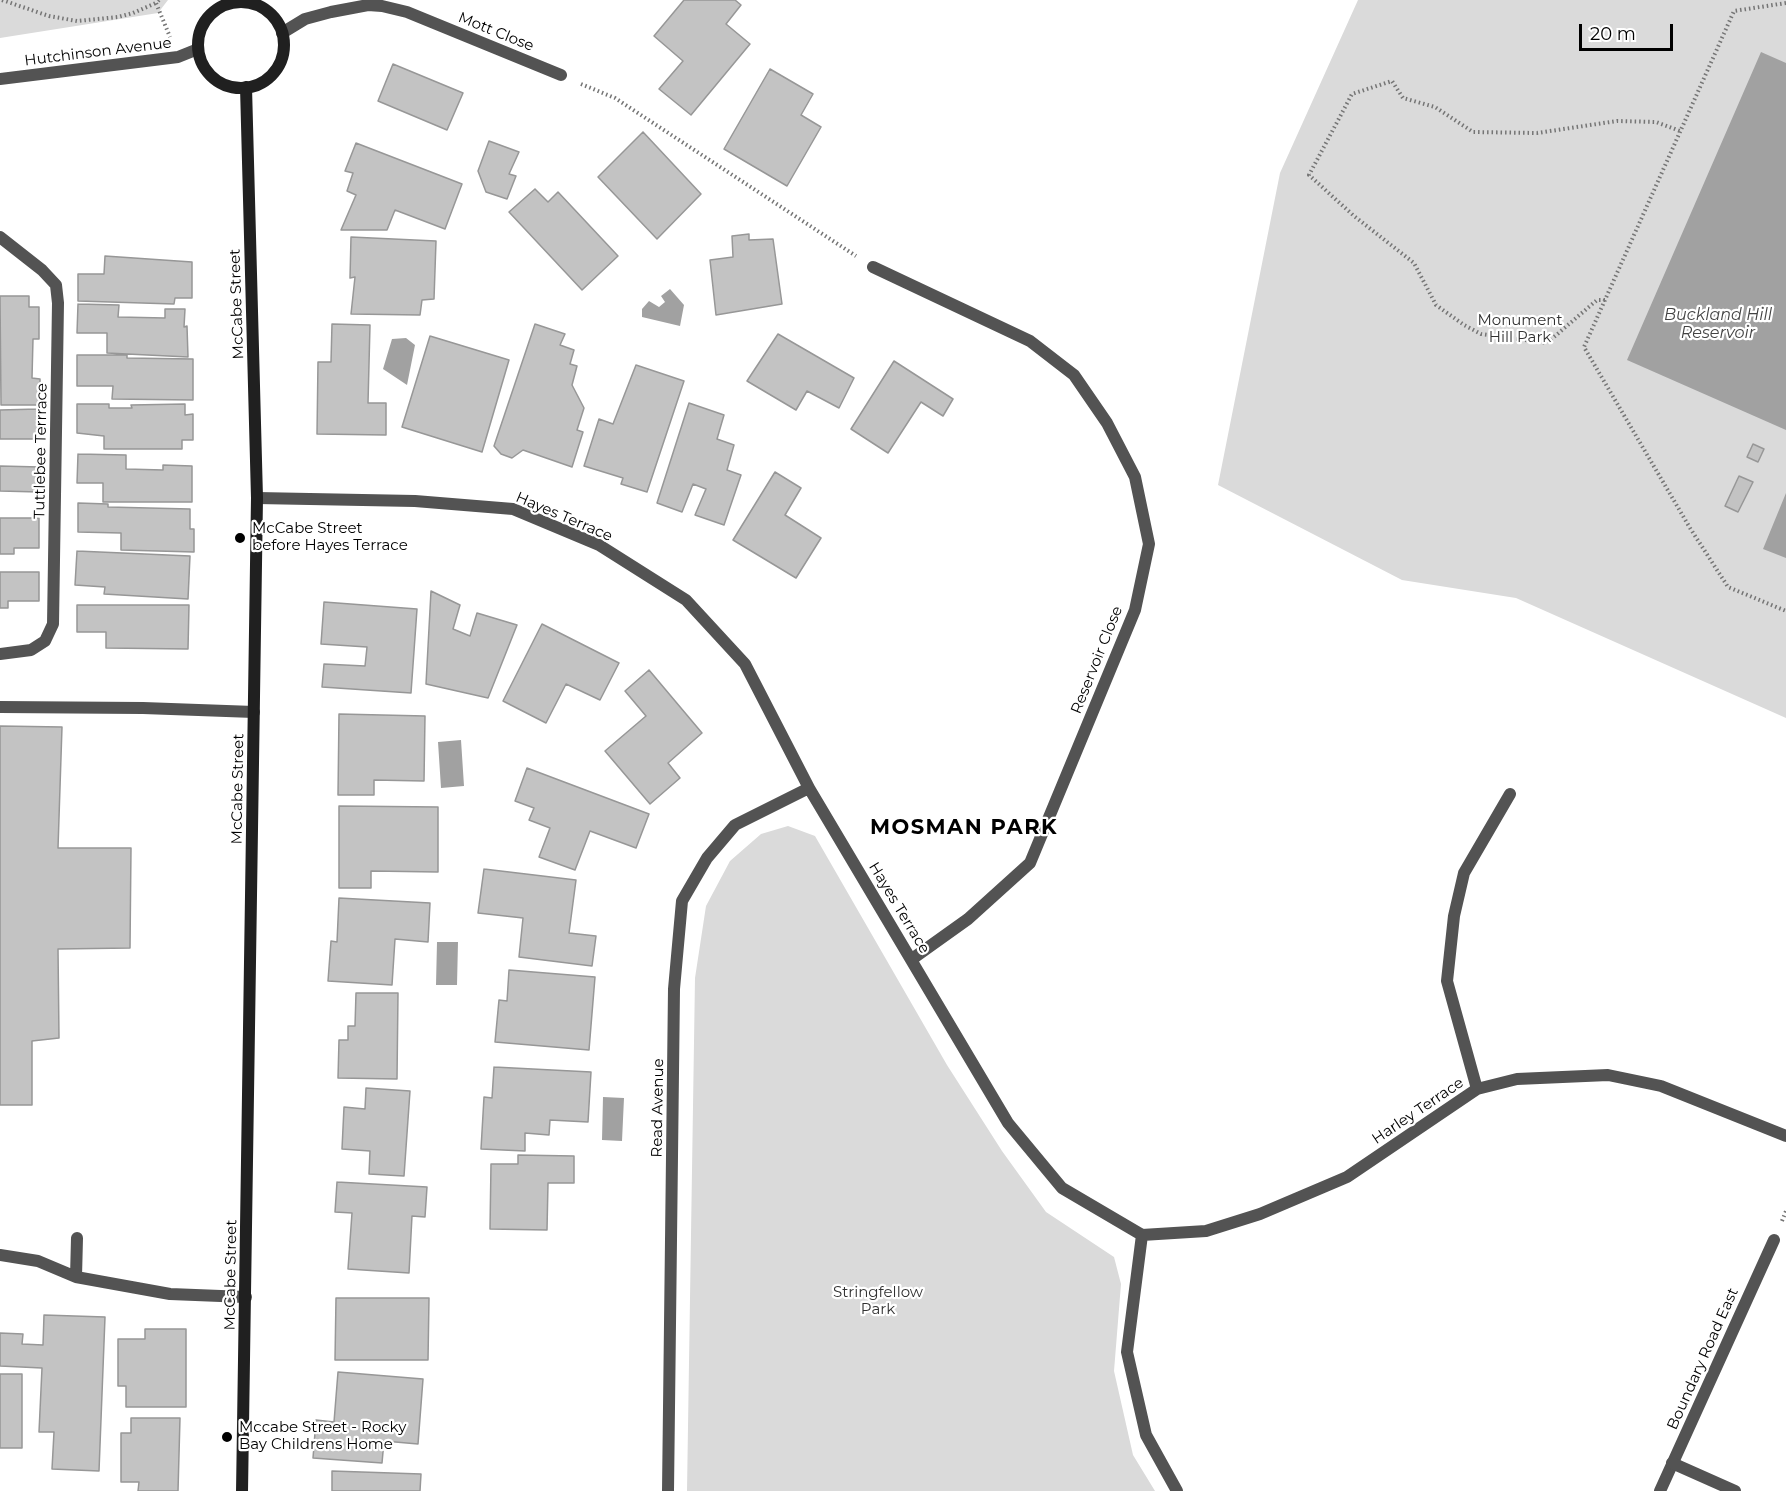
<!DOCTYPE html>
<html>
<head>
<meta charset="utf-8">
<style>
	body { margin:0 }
	#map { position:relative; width:1786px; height:1491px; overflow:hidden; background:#fff; font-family:Montserrat,sans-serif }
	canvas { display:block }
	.scale { position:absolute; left:1579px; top:24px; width:94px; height:27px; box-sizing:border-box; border:3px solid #000; border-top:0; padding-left:8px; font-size:18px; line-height:21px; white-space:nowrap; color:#000; -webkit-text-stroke:4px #fff; paint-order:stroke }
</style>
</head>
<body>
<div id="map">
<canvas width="1786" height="1491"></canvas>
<div class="scale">20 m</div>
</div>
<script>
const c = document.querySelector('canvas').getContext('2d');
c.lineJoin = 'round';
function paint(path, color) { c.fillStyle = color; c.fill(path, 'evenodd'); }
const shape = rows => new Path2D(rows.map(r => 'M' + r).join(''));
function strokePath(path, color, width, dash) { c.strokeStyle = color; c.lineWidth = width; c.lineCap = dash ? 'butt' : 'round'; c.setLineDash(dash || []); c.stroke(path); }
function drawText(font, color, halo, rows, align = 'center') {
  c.font = font + ' Montserrat,sans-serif'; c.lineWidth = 4.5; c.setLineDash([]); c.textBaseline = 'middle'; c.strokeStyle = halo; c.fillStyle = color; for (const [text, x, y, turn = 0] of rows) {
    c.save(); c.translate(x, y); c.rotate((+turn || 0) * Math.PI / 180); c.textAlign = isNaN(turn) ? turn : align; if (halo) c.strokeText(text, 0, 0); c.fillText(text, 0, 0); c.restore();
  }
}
const green = shape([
	[0,0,168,0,158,13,0,38],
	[1358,0,1786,0,1786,718,1516,598,1402,580,1218,485,1280,173],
	[788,826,815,836,947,1065,1002,1151,1046,1212,1114,1257,1121,1284,1114,1371,1133,1455,1155,1491,687,1491,695,978,706,906,730,861,761,834]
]);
const water = shape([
	[1761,52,1786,63,1786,430,1627,360],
	[670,289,684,305,680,326,642,317,642,309,649,301,659,307,665,302,661,296],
	[406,338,415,345,407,385,383,369,392,339],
	[1786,493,1786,558,1763,549],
	[461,740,464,786,441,788,438,742],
	[437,942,458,942,457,985,436,985],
	[603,1097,624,1098,622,1141,602,1140]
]);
const building = shape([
	[684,0,735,0,741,5,726,24,750,44,691,115,659,89,683,61,654,36,684,0],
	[393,64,463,93,447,130,378,101,393,64],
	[770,69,813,94,801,115,821,127,787,186,724,149,770,69],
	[643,132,701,194,657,239,598,177,643,132],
	[489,141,519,152,509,174,516,176,507,199,486,192,478,171,489,141],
	[356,143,462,184,445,229,395,210,387,230,341,230,356,195,347,191,353,173,345,171,356,143],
	[535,189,548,202,558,192,618,256,582,290,509,212,535,189],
	[749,234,749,240,773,239,782,304,716,315,710,260,733,257,732,236,749,234],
	[351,237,436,241,434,299,422,300,420,315,351,314,355,277,350,278,351,237],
	[105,256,192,262,192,298,175,298,174,304,78,301,78,274,104,274,105,256],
	[0,296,29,296,29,307,39,307,39,339,33,339,32,378,40,379,40,405,1,405,0,296],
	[78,304,119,305,118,317,165,318,165,309,185,309,184,327,187,326,188,357,107,353,107,333,77,333,78,304],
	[332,324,370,325,368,403,386,403,386,435,317,434,318,362,331,362,332,324],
	[535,324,565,334,560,345,574,350,570,364,577,366,572,385,584,408,577,430,583,432,572,467,523,450,512,458,501,454,494,446,535,324],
	[778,334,854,378,839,408,807,391,796,410,747,381,778,334],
	[430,336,509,360,482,452,402,427,430,336],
	[77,355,127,355,127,358,193,359,193,400,112,399,113,386,77,386,77,355],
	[894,361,953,399,943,416,921,402,888,453,851,429,894,361],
	[636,365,684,381,647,492,621,484,623,478,584,466,599,419,613,424,636,365],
	[689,403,724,415,717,439,734,445,727,470,741,475,724,525,695,515,706,489,693,484,682,512,657,503,689,403],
	[77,404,109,404,109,408,132,408,131,405,185,404,185,415,193,414,193,440,182,440,182,449,104,449,104,436,77,433,77,404],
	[38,409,40,439,0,439,0,410,38,409],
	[1753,444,1764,449,1758,462,1747,457,1753,444],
	[78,454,126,455,126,469,163,470,163,465,192,466,192,502,103,502,103,483,77,483,78,454],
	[0,466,40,467,39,492,0,491,0,466],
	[775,472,801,488,785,515,821,538,796,578,733,540,775,472],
	[1739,476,1753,482,1738,512,1725,506,1739,476],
	[78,503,108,504,108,507,190,509,190,529,194,529,194,552,121,550,121,533,78,532,78,503],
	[0,518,39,518,39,548,14,548,14,554,0,554,0,518],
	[77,551,190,556,188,599,104,594,105,587,75,585,77,551],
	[0,572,39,572,39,601,8,601,8,608,0,608,0,572],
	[431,591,460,605,453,629,470,636,477,613,517,625,488,698,426,684,431,591],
	[324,602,417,609,411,693,322,687,324,664,365,666,367,647,321,644,324,602],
	[77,605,189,605,188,649,106,648,106,632,77,632,77,605],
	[542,624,619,663,600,700,566,684,546,723,503,701,542,624],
	[649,670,702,733,668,763,680,778,650,804,605,751,646,716,625,691,649,670],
	[339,714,425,716,424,781,374,780,374,795,338,795,339,714],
	[0,726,62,727,58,848,131,848,130,948,58,949,59,1038,32,1041,32,1105,0,1105,0,726],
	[527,768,649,814,636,848,590,831,575,870,539,857,550,828,529,820,534,808,515,801,527,768],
	[339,806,438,807,438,872,371,871,371,888,339,888,339,806],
	[484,869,576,880,569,933,596,936,592,966,519,957,523,918,478,913,484,869],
	[339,898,430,903,428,942,395,939,392,985,328,981,331,941,337,942,339,898],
	[509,970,595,977,589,1050,495,1042,499,1000,507,1001,509,970],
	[356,993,398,993,397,1079,338,1078,339,1040,348,1040,348,1026,355,1026,356,993],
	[494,1067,591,1072,588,1122,550,1120,549,1135,525,1133,525,1151,481,1149,484,1097,492,1098,494,1067],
	[366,1088,410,1091,404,1176,369,1174,370,1151,342,1149,344,1107,365,1109,366,1088],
	[518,1155,574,1156,574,1183,548,1183,547,1230,490,1229,491,1164,518,1164,518,1155],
	[337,1182,427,1187,425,1217,412,1216,409,1273,348,1269,352,1213,335,1212,337,1182],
	[336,1298,429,1298,428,1360,335,1360,336,1298],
	[44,1315,105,1317,99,1471,52,1469,54,1432,39,1432,42,1368,0,1366,0,1333,23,1334,22,1344,43,1345,44,1315],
	[145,1329,186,1329,186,1407,126,1407,126,1386,118,1386,118,1339,145,1339,145,1329],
	[338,1372,423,1379,418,1444,384,1441,382,1463,313,1458,316,1420,334,1422,338,1372],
	[0,1374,22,1374,22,1448,0,1448,0,1374],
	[131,1418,180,1418,178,1491,138,1491,139,1482,121,1482,121,1433,131,1433,131,1418],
	[332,1471,421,1474,420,1491,332,1491,332,1471]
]);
const path = shape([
	[2,0,49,16,77,21,118,17,133,13,156,3],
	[159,0,156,3,170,37],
	[1786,3,1734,11,1584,347,1690,528,1728,587,1786,611],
	[581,84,615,98,856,256],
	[1605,300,1597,300,1547,343,1481,334,1464,325,1436,305,1414,263,1354,216,1309,175,1352,94,1392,81,1403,98,1435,107,1473,132,1537,133,1617,121,1656,122,1680,131],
	[1782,1221,1786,1211]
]);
const lane = shape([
	[0,707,143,708,254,712],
	[0,1255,38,1261,76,1277,170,1294,246,1297],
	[76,1277,77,1238],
	[1660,1491,1774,1240]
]);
const street = shape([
	[282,33,305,19,331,12,368,5,382,6,407,12,561,75],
	[0,79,178,57,198,49],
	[0,237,42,270,56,285,58,303,53,624,45,641,31,650,0,654],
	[873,267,1030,341,1074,375,1107,423,1135,477,1149,544,1135,610,1030,863,968,919,912,959],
	[257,498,415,501,513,509,599,545,686,600,745,664,809,788,1008,1123,1062,1188,1142,1235],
	[1477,1089,1447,981,1454,916,1464,873,1510,794],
	[1142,1235,1206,1231,1260,1214,1347,1177,1477,1089,1517,1079,1608,1075,1661,1086,1786,1136],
	[1142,1235,1127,1352,1146,1435,1177,1491],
	[1672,1463,1735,1491],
	[668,1491,674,989,682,901,707,858,735,825,809,788]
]);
const secondary = shape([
	'198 45a43 43 0 1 1 86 0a43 43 0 1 1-86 0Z',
	[242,1491,257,498,246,87]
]);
const markers = [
	[240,538,6,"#000"],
	[227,1437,6,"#000"]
];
const streetNames = [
	["Mott Close",496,32,22],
	["Hutchinson Avenue",98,52,-7],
	["McCabe Street",237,304,-92],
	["Tuttlebee Terrrace",41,451,-89],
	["Hayes Terrace",564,517,23],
	["Reservoir Close",1097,660,-68],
	["McCabe Street",238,789,-89],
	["Hayes Terrace",899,908,59],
	["Read Avenue",658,1108,-89],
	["Harley Terrace",1418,1111,-34],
	["McCabe Street",231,1275,-89],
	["Boundary Road East",1703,1359,-66]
];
const parkNames = [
	["Monument",1520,321],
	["Hill Park",1520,338],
	["Stringfellow",878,1293],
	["Park",878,1310]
];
const poiNames = [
	["McCabe Street",252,529],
	["before Hayes Terrace",252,546],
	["Mccabe Street - Rocky",239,1428],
	["Bay Childrens Home",239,1445]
];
const waterNames = [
	["Buckland Hill",1718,315],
	["Reservoir",1718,333]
];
const districtNames = [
	["MOSMAN PARK",964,828]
];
paint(green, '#dadada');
paint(water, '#a1a1a1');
paint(building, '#c3c3c3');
strokePath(building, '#979797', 1.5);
strokePath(path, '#757575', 4, [1.5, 3]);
strokePath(lane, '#535353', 12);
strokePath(street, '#535353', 12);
strokePath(secondary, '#202020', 12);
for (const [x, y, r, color] of markers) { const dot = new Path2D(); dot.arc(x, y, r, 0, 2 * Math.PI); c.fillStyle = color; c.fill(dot); strokePath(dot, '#fff', 2); }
drawText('15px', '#000', '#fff', streetNames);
drawText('15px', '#313131', '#fff', parkNames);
drawText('15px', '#000', '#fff', poiNames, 'left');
drawText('italic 16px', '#424242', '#fff', waterNames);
c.letterSpacing = '1.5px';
drawText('bold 21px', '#000', '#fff', districtNames);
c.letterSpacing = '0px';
</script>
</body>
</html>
